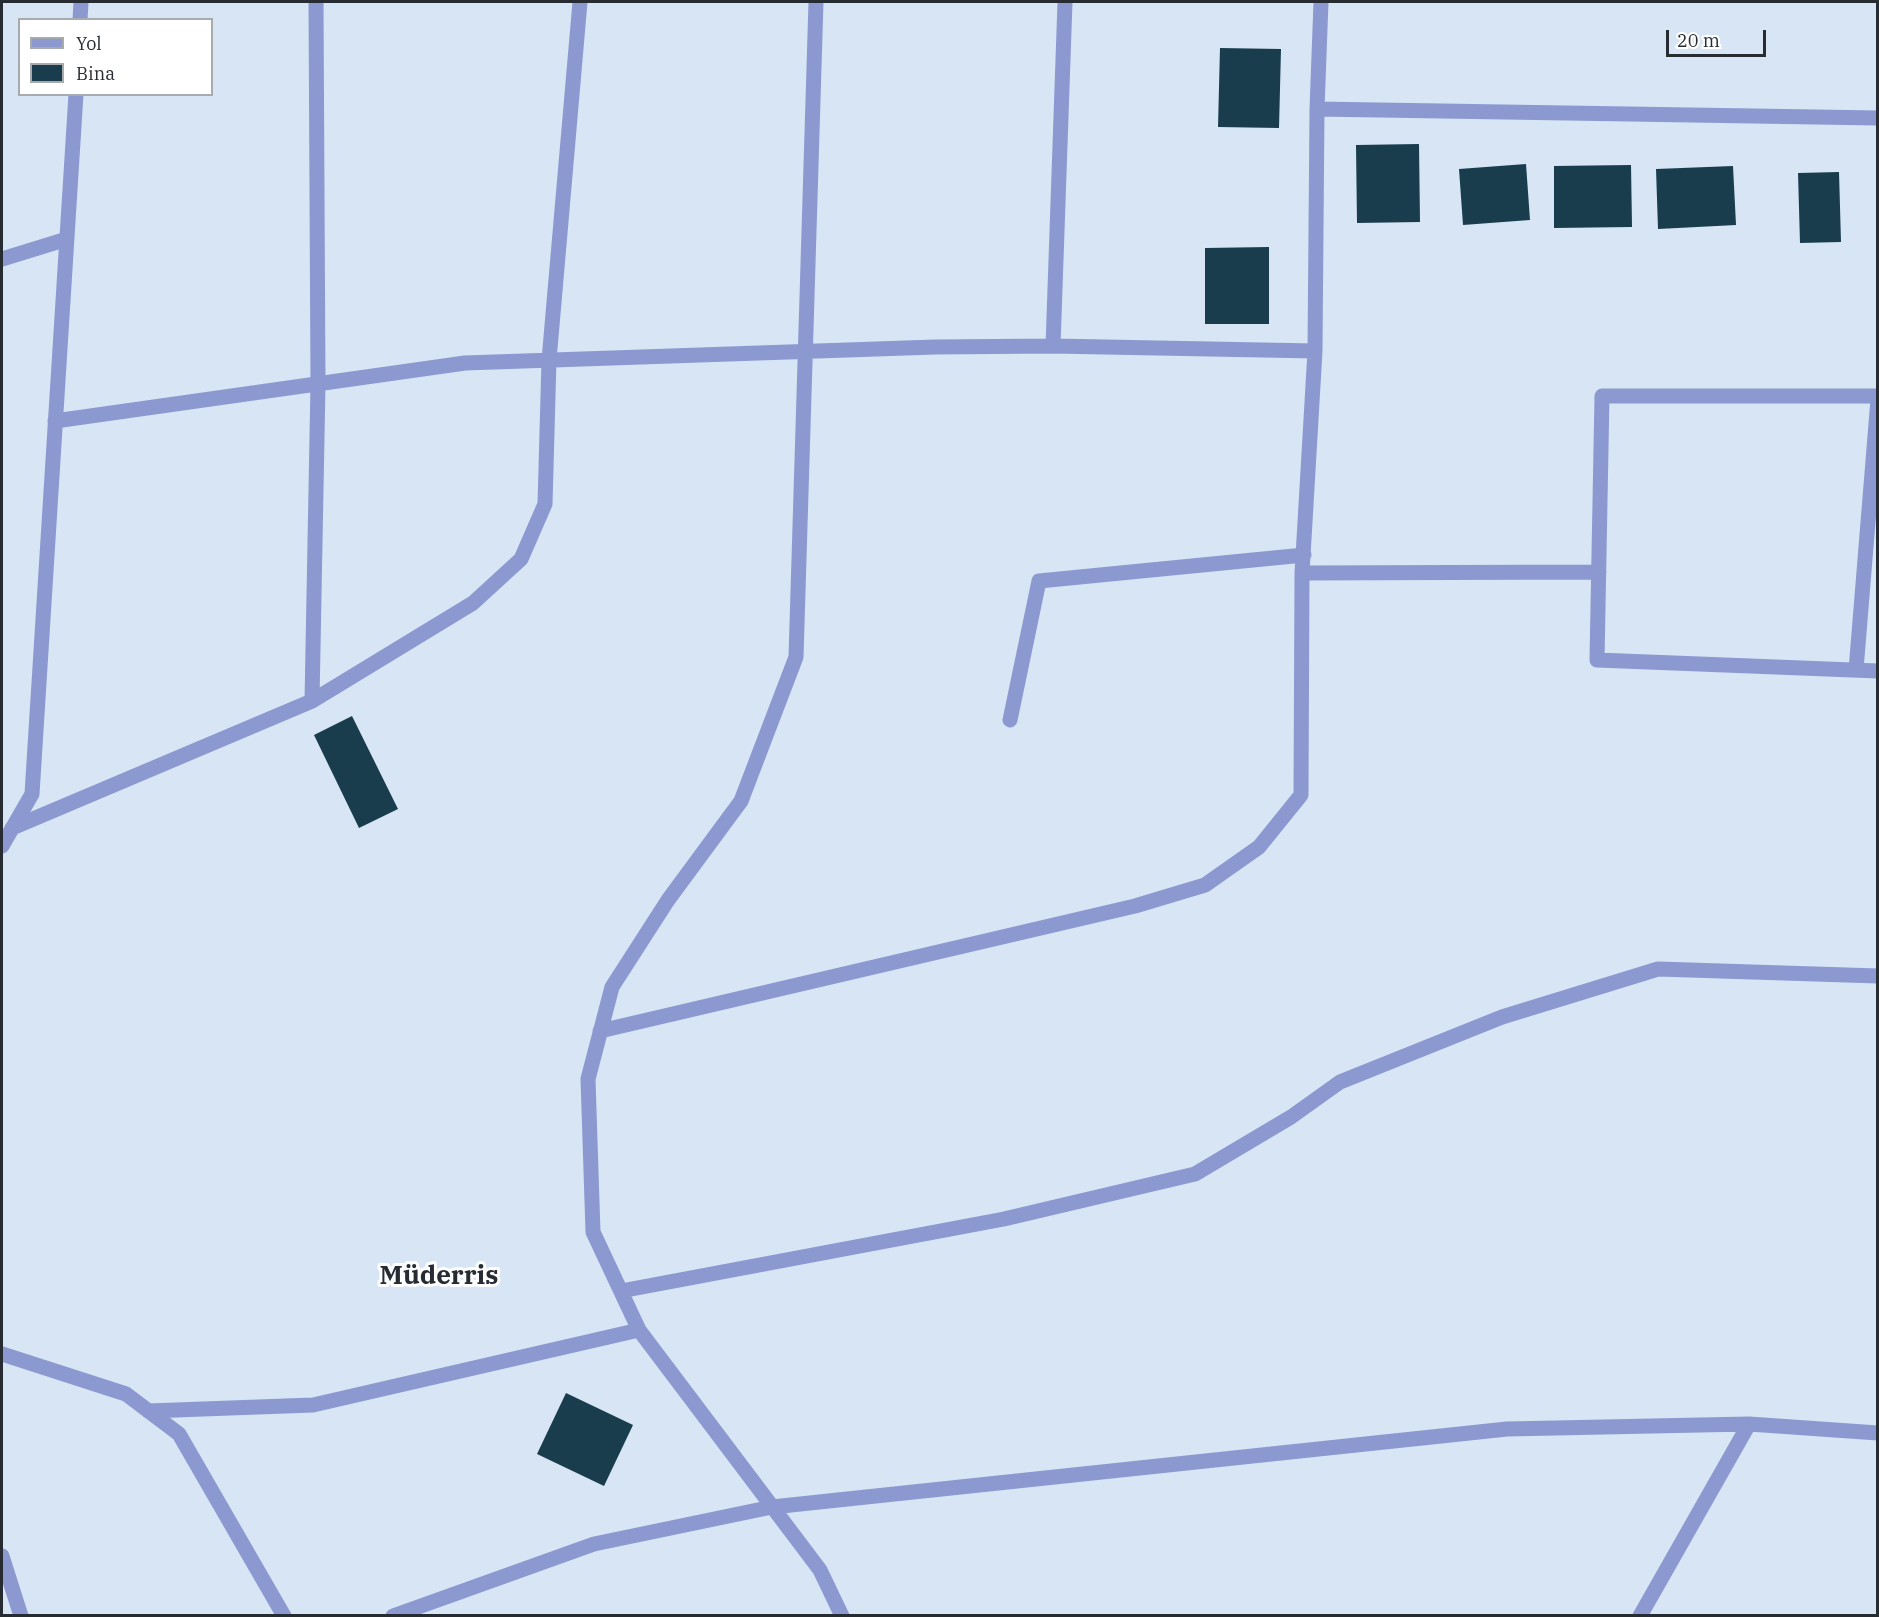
<!DOCTYPE html>
<html>
<head>
<meta charset="utf-8">
<style>
	body { margin:0 }
	#map { position:relative; width:1879px; height:1617px; overflow:hidden; background:#d8e5f5; font-family:"IBM Plex Serif",serif }
	canvas { display:block }
	.frame { position:absolute; inset:0; border:3px solid #262c31; pointer-events:none }
	.legend { position:absolute; left:18px; top:18px; width:195px; height:78px; box-sizing:border-box; background:#fff; border:2px solid #a8abad; margin:0; padding:8px 10px; list-style:none; font-size:18px; color:#262c31 }
	.legend li { display:flex; align-items:center; gap:12px; height:30px }
	.legend b { width:30px; border:2px solid #a8abad }
	.scale { position:absolute; left:1666px; top:30px; width:100px; height:27px; box-sizing:border-box; border:3px solid #262c31; border-top:0; padding-left:8px; font-size:18px; line-height:21px; white-space:nowrap; color:#262c31; -webkit-text-stroke:4px #fff; paint-order:stroke }
</style>
</head>
<body>
<div id="map">
<canvas width="1879" height="1617"></canvas>
<div class="frame"></div>
<ul class="legend">
<li><b style="height:8px;background:#8c99d0"></b>Yol</li>
<li><b style="height:16px;background:#193d4d"></b>Bina</li>
</ul>
<div class="scale">20 m</div>
</div>
<script>
const c = document.querySelector('canvas').getContext('2d');
c.lineJoin = 'round';
function paint(path, color) { c.fillStyle = color; c.fill(path, 'evenodd'); }
const shape = rows => new Path2D(rows.map(r => 'M' + r).join(''));
function strokePath(path, color, width, dash) { c.strokeStyle = color; c.lineWidth = width; c.lineCap = dash ? 'butt' : 'round'; c.setLineDash(dash || []); c.stroke(path); }
function drawText(font, color, halo, rows, align = 'center') {
  c.font = font + ' "IBM Plex Serif",serif'; c.lineWidth = 6; c.setLineDash([]); c.textBaseline = 'middle'; c.strokeStyle = halo; c.fillStyle = color; for (const [text, x, y, turn = 0] of rows) {
    c.save(); c.translate(x, y); c.rotate((+turn || 0) * Math.PI / 180); c.textAlign = isNaN(turn) ? turn : align; if (halo) c.strokeText(text, 0, 0); c.fillText(text, 0, 0); c.restore();
  }
}
const building = shape([
	[1220,48,1281,49,1279,128,1218,127],
	[1419,144,1420,222,1357,223,1356,145],
	[1526,164,1530,220,1463,225,1459,169],
	[1631,165,1632,227,1554,228,1554,166],
	[1733,166,1736,225,1658,229,1656,169],
	[1839,172,1841,242,1800,243,1798,173],
	[1269,247,1269,324,1205,324,1205,248],
	[352,716,398,809,359,828,314,735],
	[566,1393,633,1425,604,1486,537,1454]
]);
const minor = shape([
	[816,2,796,657,741,801,668,900,612,987,588,1079,593,1232,639,1330,820,1570,842,1616],
	[1321,2,1317,109,1315,351,1302,573,1599,572],
	[80,20,81,2],
	[1317,109,1878,118],
	[2,259,67,239],
	[1053,346,1065,2],
	[1878,396,1602,396,1597,660,1878,671],
	[55,421,465,363,935,347,1053,346,1315,351],
	[1856,670,1878,399],
	[312,701,318,384,316,2],
	[1010,720,1039,581,1304,555],
	[12,828,312,701,473,603,521,559,545,504,549,360,580,2],
	[2,846,32,794,76,94],
	[600,1031,1135,906,1205,885,1259,847,1301,795,1302,573],
	[621,1291,1004,1219,1195,1174,1291,1117,1340,1082,1502,1017,1658,969,1878,976],
	[2,1354,126,1394,179,1434,284,1616],
	[148,1411,313,1405,639,1330],
	[2,1556,21,1616],
	[393,1616,594,1544,772,1507,1507,1429,1749,1424,1878,1433],
	[1640,1616,1749,1424]
]);
const districtNames = [
	["Müderris",439,1276]
];
paint(building, '#193d4d');
strokePath(minor, '#8c99d0', 15);
drawText('bold 26px', '#262c31', '#fff', districtNames);
</script>
</body>
</html>
